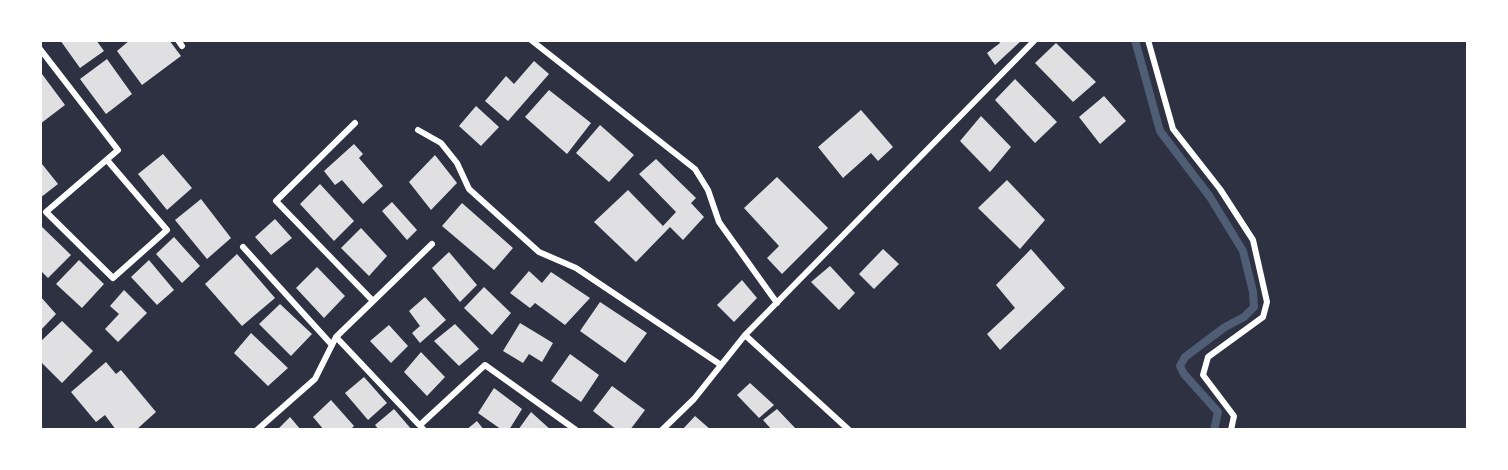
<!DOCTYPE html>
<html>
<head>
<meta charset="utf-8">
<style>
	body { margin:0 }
	#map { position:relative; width:1508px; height:470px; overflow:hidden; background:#2d3142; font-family:Figtree,sans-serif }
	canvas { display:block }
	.frame { position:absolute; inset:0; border:42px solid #fff; pointer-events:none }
</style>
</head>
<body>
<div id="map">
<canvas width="1508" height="470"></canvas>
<div class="frame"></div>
</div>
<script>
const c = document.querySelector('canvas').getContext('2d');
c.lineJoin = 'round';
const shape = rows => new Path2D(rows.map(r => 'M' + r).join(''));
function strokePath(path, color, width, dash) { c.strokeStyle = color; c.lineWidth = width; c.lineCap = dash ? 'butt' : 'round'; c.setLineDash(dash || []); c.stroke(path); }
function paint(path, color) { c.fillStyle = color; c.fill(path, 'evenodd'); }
const stream = shape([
	[1135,40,1160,131,1210,197,1243,251,1253,292,1254,307,1244,317,1225,327,1185,357,1180,366,1184,374,1218,412,1214,430]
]);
const building = shape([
	[60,40,96,40,104,51,80,68],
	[130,40,169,40,181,56,142,85,117,51],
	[998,40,1022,40,995,65,987,53,1000,43],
	[1056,43,1096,82,1073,102,1035,63],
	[107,59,132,94,106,114,80,79],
	[534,61,549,74,508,121,485,101,506,76,514,84],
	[42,74,65,105,40,124,40,76],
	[1015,79,1057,122,1035,143,995,100],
	[549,90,591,123,567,154,525,117],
	[1104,96,1126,121,1100,144,1079,117],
	[476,106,499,127,481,146,459,126],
	[861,110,893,147,878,161,871,153,843,178,818,147],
	[981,116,1011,147,990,172,960,141],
	[600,125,634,155,609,182,576,153],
	[354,144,363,154,359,158,383,186,363,204,342,180,335,185,324,171],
	[163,154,192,188,167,210,138,174],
	[435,155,457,183,431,210,409,182],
	[656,159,696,198,691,203,704,217,683,240,670,227,636,262,594,222,628,190,663,226,676,212,639,174],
	[42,164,58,184,40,198,40,165],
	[777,177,828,228,782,274,767,258,779,246,744,208],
	[1007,180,1045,220,1020,249,978,208],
	[320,184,354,221,334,241,300,204],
	[201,199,231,238,207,259,175,220],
	[392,202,417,230,407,240,382,211],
	[462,203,513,248,494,270,442,226],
	[275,219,292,238,271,255,255,237],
	[40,225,71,255,48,278,40,270],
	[361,228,387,256,369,276,341,248],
	[174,237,200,266,182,283,156,254],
	[883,249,899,264,874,289,859,274],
	[1031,249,1065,288,1000,350,987,334,1015,308,996,285],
	[449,252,477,285,460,302,432,268],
	[237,254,275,298,242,326,205,284],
	[79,260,104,284,82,308,56,284],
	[149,260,174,290,157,305,131,277],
	[830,266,855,293,839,310,811,282],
	[317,267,345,296,324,318,296,288],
	[529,271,542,283,551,272,590,298,565,325,535,303,530,308,510,293],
	[742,280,757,298,734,322,717,305],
	[484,287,511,313,492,335,464,308],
	[124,290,147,313,118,342,105,329,119,314,110,306],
	[40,296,56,314,40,331],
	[425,297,446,320,420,343,412,333,420,326,409,311],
	[600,302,647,333,625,363,580,331],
	[280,304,312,334,291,356,259,324],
	[62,321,93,351,62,383,40,361,40,342],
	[520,323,553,343,542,362,529,354,523,363,503,351],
	[455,324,479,349,459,366,434,341],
	[389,325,408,346,391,363,370,341],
	[251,333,288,368,268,386,234,353],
	[421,352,445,377,427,396,404,372],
	[570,354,599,375,581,402,551,381],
	[106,362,116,374,121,370,156,412,136,430,116,430,105,415,96,422,71,392],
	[364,377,387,403,368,420,345,393],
	[750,383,774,405,759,418,737,395],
	[612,386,645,410,630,430,617,430,593,411],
	[494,388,522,409,509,430,502,430,478,413],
	[331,400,354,426,350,430,324,430,313,417],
	[394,409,412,430,379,430,375,425],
	[777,409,797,430,772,430,763,420],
	[531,412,551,430,518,430],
	[695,416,711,430,682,430],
	[290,417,301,430,277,430],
	[477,421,484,430,466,430]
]);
const minor = shape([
	[178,40,182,46],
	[531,40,695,169,708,190,719,222,777,303],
	[1148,40,1173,129,1220,189,1253,240,1267,302,1263,317,1208,357,1203,375,1234,416,1231,430],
	[40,49,118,150,46,212,113,278,167,230,107,160],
	[355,123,276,201,373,301],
	[418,130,441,143,457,163,469,189,539,252,576,268,721,365],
	[243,247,332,345],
	[745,335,849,430],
	[336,337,424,430],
	[420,425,485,365,576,430],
	[257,430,315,379,336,337,432,244],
	[662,430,694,399,745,335,1035,40]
]);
strokePath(stream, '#4f5d75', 8);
paint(building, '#e0e0e3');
strokePath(minor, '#fff', 6);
</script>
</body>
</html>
